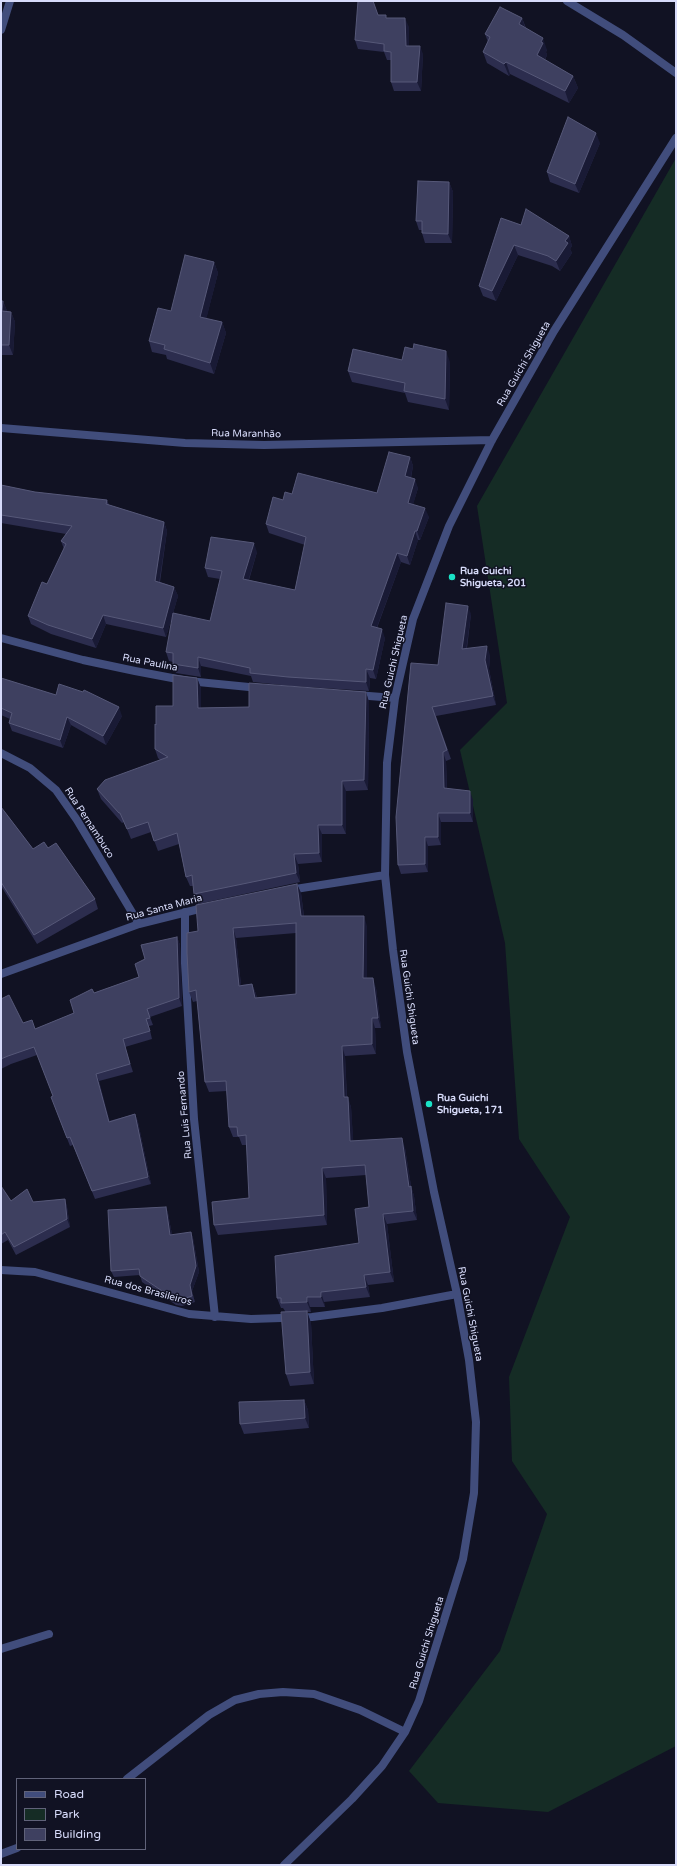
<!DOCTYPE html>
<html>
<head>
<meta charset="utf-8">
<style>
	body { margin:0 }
	#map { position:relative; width:677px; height:1866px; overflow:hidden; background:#111223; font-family:"Varela Round",sans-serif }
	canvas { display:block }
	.frame { position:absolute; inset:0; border:2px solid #d7dbfa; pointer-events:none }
	.legend { position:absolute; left:16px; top:1778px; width:130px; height:72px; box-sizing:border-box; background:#111223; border:1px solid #606279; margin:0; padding:5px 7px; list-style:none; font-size:12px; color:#d7dbfa }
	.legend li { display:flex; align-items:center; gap:8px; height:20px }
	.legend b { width:20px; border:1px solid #606279 }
</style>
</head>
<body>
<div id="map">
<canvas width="677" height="1866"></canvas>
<div class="frame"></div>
<ul class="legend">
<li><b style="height:5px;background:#414d7c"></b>Road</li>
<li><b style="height:11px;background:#152c25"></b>Park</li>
<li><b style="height:11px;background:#3e4060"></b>Building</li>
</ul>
</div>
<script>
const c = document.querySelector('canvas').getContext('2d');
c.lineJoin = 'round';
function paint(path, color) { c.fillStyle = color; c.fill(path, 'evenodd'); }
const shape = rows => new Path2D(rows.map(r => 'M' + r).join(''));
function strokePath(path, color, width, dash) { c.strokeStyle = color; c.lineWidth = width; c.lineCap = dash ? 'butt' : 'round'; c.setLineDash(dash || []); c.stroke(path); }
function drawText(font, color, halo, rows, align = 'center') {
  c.font = font + ' "Varela Round",sans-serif'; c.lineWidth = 3; c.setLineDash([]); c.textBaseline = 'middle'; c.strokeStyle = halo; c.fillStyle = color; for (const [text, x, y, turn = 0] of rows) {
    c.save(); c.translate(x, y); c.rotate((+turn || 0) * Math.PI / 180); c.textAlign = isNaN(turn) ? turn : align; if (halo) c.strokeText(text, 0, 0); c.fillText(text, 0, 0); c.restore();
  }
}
const green = shape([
	[676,158,676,1746,548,1812,438,1803,409,1771,500,1651,547,1514,512,1461,509,1377,570,1217,519,1139,505,943,460,750,507,703,477,506]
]);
const service = shape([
	[1,1649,49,1634]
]);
const minor = shape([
	[567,1,623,35,676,73],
	[1,30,10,1],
	[1,428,185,443,264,445,492,440],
	[1,638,83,660,135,671,188,681,259,688],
	[356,695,395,698],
	[1,753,30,768,56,790,77,820,139,924],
	[289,890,385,875],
	[185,912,185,963,194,1119,215,1317],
	[1,974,139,924,207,907],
	[1,1270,35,1272,189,1314,251,1319,312,1317,382,1308,457,1294],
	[127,1779,209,1715,235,1700,259,1694,283,1692,314,1694,360,1710,405,1732],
	[1,1854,17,1848],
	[284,1865,352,1799,382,1766,405,1732,419,1701,463,1559,474,1493,476,1422,469,1360,457,1294,434,1192,407,1052,393,950,385,875,387,763,395,698,413,619,449,526,492,440,554,331,676,138]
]);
const wall = shape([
	[378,15,409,27,409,46,423,54,421,91,394,91,391,82,391,60,387,60,384,52,358,49,355,40],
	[522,18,526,28,547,50,546,52,547,55,545,60,573,76,578,88,569,103,510,74,509,76,487,63,483,52,488,42,485,34],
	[600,143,579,193,550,182,547,172],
	[449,182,453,192,452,243,425,243,422,233,422,230,419,230,416,221],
	[521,225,569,236,572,246,570,249,572,253,560,271,552,266,518,255,496,301,483,296,479,286],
	[214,262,218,273,206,319,222,322,226,333,214,374,167,359,166,355,152,352,149,341,171,311],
	[1,301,3,301,7,311,11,312,15,322,13,355,1,355],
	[402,360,450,362,449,410,408,402,405,393,352,382,348,371],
	[410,457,413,466,411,478,418,488,413,504,429,517,420,540,418,540,410,565,401,562,377,628,385,638,376,679,370,678,369,691,291,686,253,682,251,676,201,666,201,677,176,673,173,664,173,662,169,661,166,652,210,621,220,579,208,577,205,568,257,552,249,580,295,590,305,545,269,533,266,524,283,500,292,494,377,493],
	[1,485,35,492,107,500,109,505,164,522,167,531,160,582,174,587,178,596,166,637,106,624,96,648,51,634,31,624,28,616,47,584,64,549,61,541,66,534,1,523],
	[471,614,467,648,490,655,489,669,496,705,436,716,451,759,446,761,447,788,473,800,473,822,441,822,441,845,428,846,428,872,401,874,398,865,438,665],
	[1,678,122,716,106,745,71,725,63,748,12,731,9,723,10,719,1,715],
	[197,678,201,688,201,708,249,707,366,692,369,702,368,790,346,791,346,834,322,834,322,862,298,864,300,882,198,904,194,894,194,886,190,886,186,877,179,844,158,851,151,832,131,839,124,822,122,823,101,799,97,789,160,760,158,758,155,749,156,725],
	[1,807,33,849,48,848,95,899,98,909,37,944,1,886],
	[297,884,301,893,304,916,367,926,367,978,376,988,381,1028,375,1028,376,1054,345,1056,347,1097,351,1107,353,1141,405,1148,411,1186,414,1196,417,1220,387,1224,394,1282,368,1285,370,1297,324,1302,325,1307,310,1307,311,1312,307,1312,311,1323,314,1384,290,1386,286,1374,285,1311,283,1308,281,1308,277,1298,359,1243,369,1207,366,1175,326,1178,327,1225,218,1235,214,1225,249,1198,247,1145,242,1145,239,1137,233,1137,229,1127,227,1091,209,1092,205,1082,197,1001,193,1002,189,992,198,931],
	[296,933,296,994,257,998,256,994,252,984,241,985,236,938],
	[177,937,180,945,182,1006,150,1017,153,1025,149,1026,152,1039,125,1047,133,1072,99,1081,109,1121,135,1114,138,1122,151,1184,95,1199,73,1145,70,1146,54,1105,53,1096,37,1055,11,1064,1,1069,1,999,23,1023,35,1029,74,1013,94,993,139,977,145,959],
	[1,1186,11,1201,33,1202,65,1199,67,1207,70,1227,16,1255,8,1240,1,1244],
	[166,1207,168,1213,172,1235,191,1232,193,1238,199,1272,192,1291,195,1302,182,1306,176,1305,142,1282,140,1275,114,1277,111,1271],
	[304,1400,308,1410,309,1428,244,1434,240,1424]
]);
const shadedWall = shape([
	[405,18,409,27,409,55,406,46],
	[522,18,526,30,519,24],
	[543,38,547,50,546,52,547,55,541,67,537,55,541,42],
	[420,46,423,54,421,91,417,82],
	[506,62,510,74,509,76,504,64],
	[573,76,578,88,569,103,565,91],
	[596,133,600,143,579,193,575,184],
	[449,182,453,192,452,243,448,234],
	[569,236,572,246,570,249,572,253,560,271,556,261,565,241],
	[514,245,518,255,496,301,492,291],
	[214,262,218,273,204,328,200,317],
	[3,301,7,311,2,311],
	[11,312,15,322,13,355,9,345],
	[222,322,226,333,214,374,210,363],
	[446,351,450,362,449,410,445,399],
	[410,457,413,466,409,485,405,476],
	[415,479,418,488,411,512,408,503],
	[425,508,429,517,420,540,417,531],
	[164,522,167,531,158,590,155,581],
	[415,531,418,540,410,565,407,556],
	[254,543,257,552,246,588,243,579],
	[397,553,401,562,374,635,371,626],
	[174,587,178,596,166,637,163,628],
	[468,606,471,614,465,658,462,649],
	[103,615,106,624,96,648,92,639],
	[382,629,385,638,376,679,373,670],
	[487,646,490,655,489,669,496,705,493,696,485,660],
	[198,657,201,666,201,677,198,668],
	[366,669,370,678,369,691,366,682],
	[197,678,201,688,201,717,198,708],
	[366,692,369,702,368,790,364,780],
	[119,707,122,716,106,745,103,736],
	[67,717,71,725,63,748,60,740],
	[443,752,446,761,447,797,444,788],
	[342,781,346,791,346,834,342,825],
	[470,791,473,800,473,822,470,813],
	[438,813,441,822,441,845,438,837],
	[318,825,322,834,322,862,319,853],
	[425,837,428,846,428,872,425,864],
	[294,854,298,864,300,882,296,873],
	[297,884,301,893,305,926,301,916],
	[364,916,367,926,367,988,363,978],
	[233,928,236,938,242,995,239,986],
	[177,937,180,945,182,1006,179,998],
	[373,978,376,988,381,1028,378,1018],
	[252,984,256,994,258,1008,255,998],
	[372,1018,375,1028,376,1054,372,1044],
	[342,1046,345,1056,347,1107,344,1097],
	[96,1074,99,1081,112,1129,109,1122],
	[348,1097,351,1107,354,1151,350,1141],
	[135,1114,138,1122,151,1184,148,1177],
	[402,1138,405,1148,411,1186,414,1196,417,1220,413,1211,409,1187],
	[322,1168,326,1178,327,1225,324,1215],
	[65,1199,67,1207,70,1227,67,1219],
	[166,1207,168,1213,173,1241,170,1235],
	[383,1214,387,1224,394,1282,390,1272],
	[191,1232,193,1238,199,1272,192,1291,195,1302,190,1285],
	[364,1275,368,1285,370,1297,366,1287],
	[321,1292,324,1302,325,1307,321,1297],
	[307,1297,310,1307,311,1312,307,1302],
	[307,1311,311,1323,314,1384,310,1372],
	[304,1400,308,1410,309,1428,305,1418]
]);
const building = shape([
	[358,1,373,1,378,15,386,15,386,18,405,18,406,46,420,46,417,82,391,82,391,52,384,51,384,44,355,40,358,1],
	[500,7,522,18,519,24,543,38,541,42,543,43,537,55,573,76,565,91,506,62,504,64,483,52,490,37,485,34,500,7],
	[568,117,596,133,575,184,547,172,568,117],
	[418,181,449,182,448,234,422,233,422,221,416,221,418,181],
	[526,209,569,236,565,241,568,243,556,261,548,256,514,245,492,291,479,286,501,218,521,225,526,209],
	[185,255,214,262,200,317,222,322,210,363,164,349,165,345,149,341,158,308,171,311,185,255],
	[1,301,3,301,2,311,11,312,9,345,1,345,1,301],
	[414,344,446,351,445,399,404,391,405,383,348,371,353,349,402,360,405,347,413,349,414,344],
	[389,452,410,457,405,476,415,479,408,503,425,508,417,531,415,531,407,556,397,553,371,626,382,629,373,670,366,669,366,682,288,677,250,673,250,668,198,657,198,668,173,664,173,653,166,652,173,613,210,621,222,571,205,568,211,537,254,543,243,579,295,590,306,537,266,524,273,497,283,500,285,492,292,494,298,473,377,493,389,452],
	[1,485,35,492,107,500,106,504,164,522,155,581,174,587,163,628,103,615,92,639,48,625,28,616,42,582,47,584,66,544,61,541,72,526,1,515,1,485],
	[446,603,468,606,462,649,487,646,485,660,493,696,432,707,447,750,443,752,444,788,470,791,470,813,438,813,438,837,425,837,425,864,398,865,396,817,411,663,438,665,446,603],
	[173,675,197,678,198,708,249,707,249,683,366,692,364,780,342,781,342,825,318,825,319,853,294,854,296,873,194,894,192,875,186,877,177,833,154,841,148,822,127,829,120,813,119,813,97,789,105,780,168,757,155,749,155,724,156,725,156,706,173,706,173,675],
	[1,678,56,695,59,684,83,692,84,690,119,707,103,736,67,717,60,740,9,723,12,713,1,708,1,678],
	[1,807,33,849,44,842,48,848,56,843,95,899,34,935,1,882,1,807],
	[297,884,301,916,364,916,363,978,373,978,378,1018,372,1018,372,1044,342,1046,344,1097,348,1097,350,1141,402,1138,409,1187,411,1186,413,1211,383,1214,390,1272,364,1275,366,1287,321,1292,321,1297,307,1297,307,1302,281,1303,281,1298,277,1298,275,1256,359,1243,355,1209,369,1207,365,1165,322,1168,324,1215,214,1225,212,1202,249,1198,246,1135,238,1136,237,1127,229,1127,226,1081,205,1082,196,990,189,992,187,953,187,933,198,931,196,905,297,884],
	[296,923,296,994,255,998,252,984,239,986,233,928,296,923],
	[177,937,179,998,147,1009,150,1018,146,1019,150,1031,123,1039,130,1064,96,1074,109,1122,135,1114,148,1177,92,1191,70,1137,67,1138,51,1097,53,1096,34,1047,8,1056,1,1059,1,999,9,995,23,1023,32,1020,35,1029,74,1013,70,1000,92,989,94,993,139,977,135,964,145,959,141,945,177,937],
	[1,1186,11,1201,27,1189,33,1202,65,1199,67,1219,14,1247,5,1232,1,1235,1,1186],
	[166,1207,170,1235,191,1232,196,1266,190,1285,192,1296,180,1300,174,1299,140,1276,139,1269,111,1271,108,1210,166,1207],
	[307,1311,310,1372,286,1374,281,1312,307,1311],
	[304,1400,305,1418,240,1424,239,1402,304,1400]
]);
const markers = [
	[452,577,4,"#1ae3c7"],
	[429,1104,4,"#1ae3c7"]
];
const streetNames = [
	["Rua Guichi Shigueta",524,364,-60],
	["Rua Maranhão",246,434,1],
	["Rua Guichi Shigueta",394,662,-77],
	["Rua Paulina",150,663,11],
	["Rua Pernambuco",89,823,57],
	["Rua Santa Maria",164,908,-15],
	["Rua Guichi Shigueta",409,997,82],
	["Rua Luis Fernando",185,1115,-95],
	["Rua dos Brasileiros",148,1291,15],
	["Rua Guichi Shigueta",470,1314,79],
	["Rua Guichi Shigueta",427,1643,-73]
];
const poiNames = [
	["Rua Guichi",460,571],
	["Shigueta, 201",460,583],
	["Rua Guichi",437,1098],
	["Shigueta, 171",437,1110]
];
paint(green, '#152c25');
strokePath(service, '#414d7c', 8);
strokePath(minor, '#414d7c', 8);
paint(wall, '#2c2d4e');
paint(shadedWall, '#191a35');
paint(building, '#3e4060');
strokePath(building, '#565878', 1);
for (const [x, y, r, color] of markers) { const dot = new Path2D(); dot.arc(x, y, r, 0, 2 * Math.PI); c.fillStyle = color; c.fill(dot); strokePath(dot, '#111223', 1.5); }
drawText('10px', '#d7dbfa', '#111223', streetNames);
drawText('bold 10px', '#d7dbfa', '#111223', poiNames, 'left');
</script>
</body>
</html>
